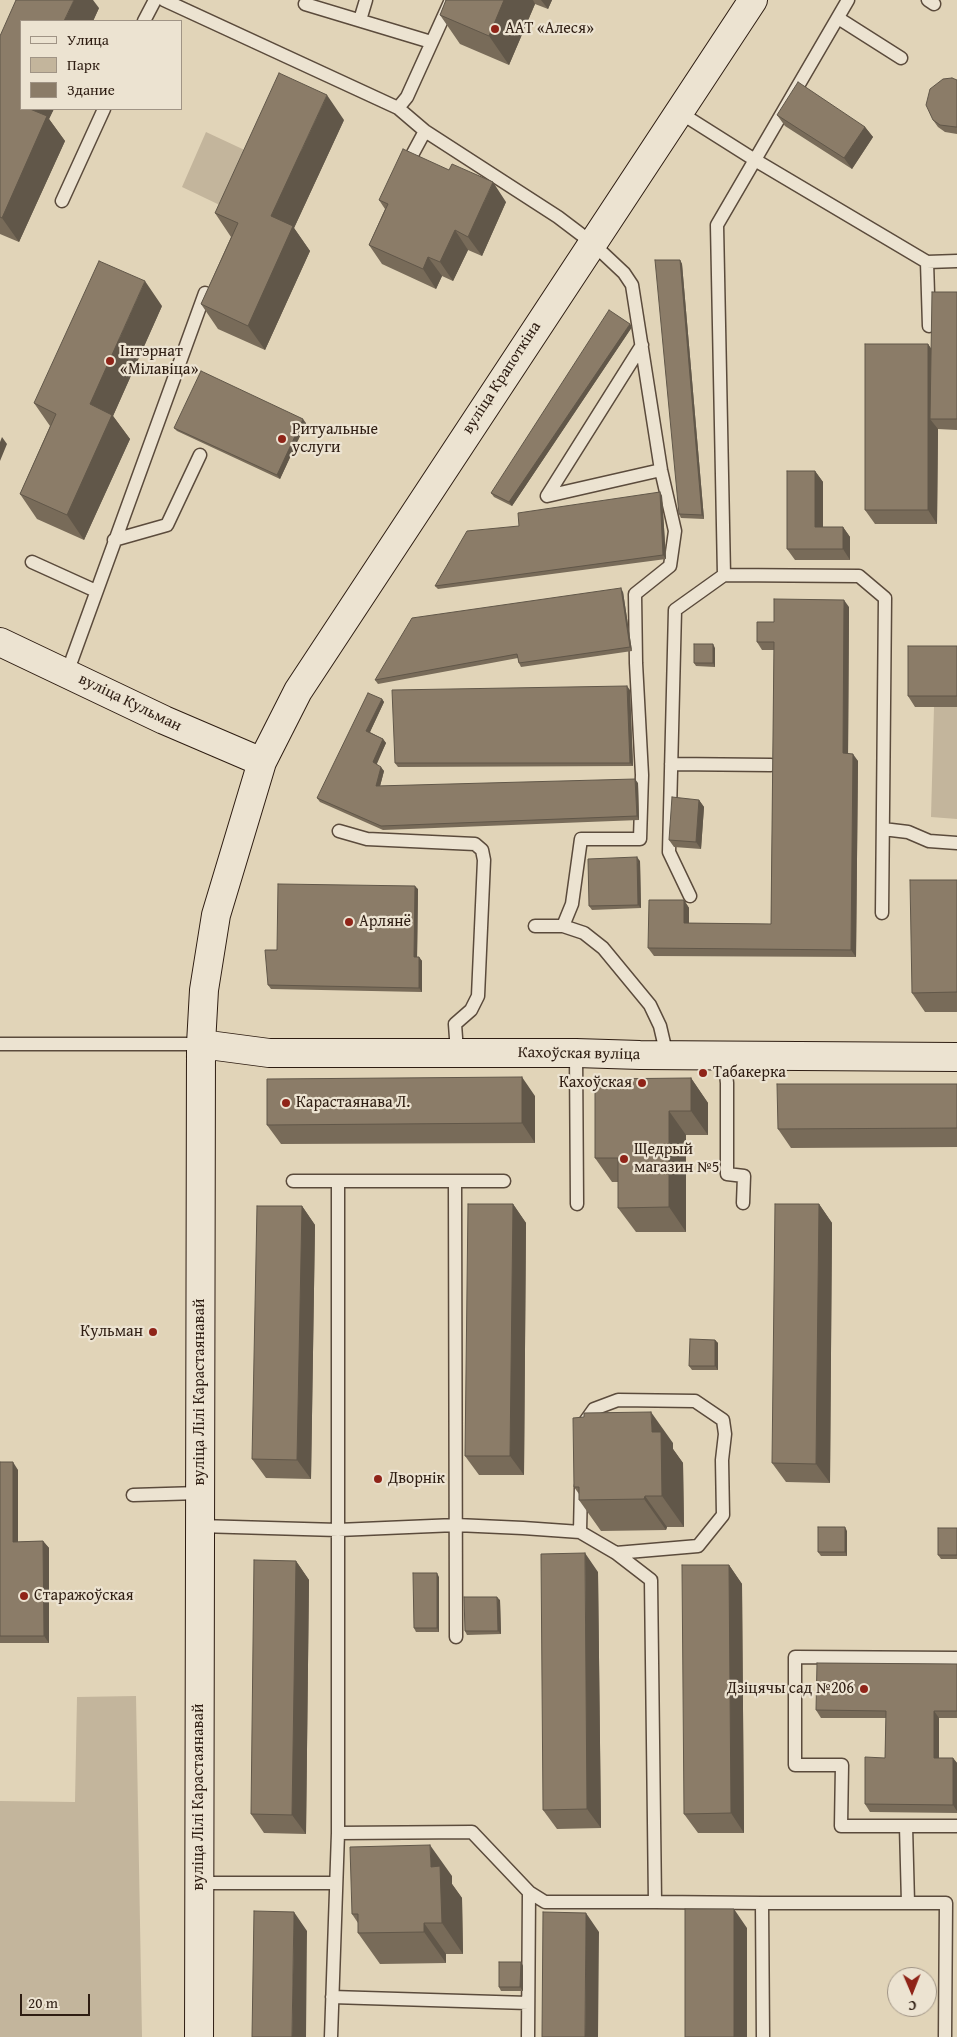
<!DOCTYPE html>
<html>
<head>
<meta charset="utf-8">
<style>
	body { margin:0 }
	#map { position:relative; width:957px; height:2037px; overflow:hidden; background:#e1d4b8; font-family:"Gentium Book Plus",serif }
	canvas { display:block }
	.legend { position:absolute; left:20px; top:20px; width:162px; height:90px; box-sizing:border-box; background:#ece3d1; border:1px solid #a09485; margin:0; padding:6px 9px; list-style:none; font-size:15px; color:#2e1d12 }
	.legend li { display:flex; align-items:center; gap:10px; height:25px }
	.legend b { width:25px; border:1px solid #a09485 }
	.north { position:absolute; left:887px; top:1967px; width:50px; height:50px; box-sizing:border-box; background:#ece3d1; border:1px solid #a09485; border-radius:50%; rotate:179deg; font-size:14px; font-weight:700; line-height:20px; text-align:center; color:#2e1d12 }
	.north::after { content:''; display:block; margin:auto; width:18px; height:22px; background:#8f2418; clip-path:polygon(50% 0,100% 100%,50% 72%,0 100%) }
	.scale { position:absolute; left:20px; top:1994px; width:70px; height:22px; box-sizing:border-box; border:2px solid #2e1d12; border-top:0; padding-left:6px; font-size:15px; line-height:18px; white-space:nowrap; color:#2e1d12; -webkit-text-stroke:4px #ece3d1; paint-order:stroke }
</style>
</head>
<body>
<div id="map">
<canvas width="957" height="2037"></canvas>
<ul class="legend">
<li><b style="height:6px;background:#ece3d1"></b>Улица</li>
<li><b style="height:14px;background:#c3b59c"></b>Парк</li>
<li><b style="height:14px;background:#8b7c68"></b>Здание</li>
</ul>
<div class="north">С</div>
<div class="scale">20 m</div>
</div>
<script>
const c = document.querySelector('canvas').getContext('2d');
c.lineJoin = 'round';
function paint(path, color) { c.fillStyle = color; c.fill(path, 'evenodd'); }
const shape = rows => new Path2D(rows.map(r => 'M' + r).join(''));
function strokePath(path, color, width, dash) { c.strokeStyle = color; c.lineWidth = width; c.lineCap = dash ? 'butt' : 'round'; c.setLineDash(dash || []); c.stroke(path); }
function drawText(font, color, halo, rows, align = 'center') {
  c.font = font + ' "Gentium Book Plus",serif'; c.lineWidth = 4.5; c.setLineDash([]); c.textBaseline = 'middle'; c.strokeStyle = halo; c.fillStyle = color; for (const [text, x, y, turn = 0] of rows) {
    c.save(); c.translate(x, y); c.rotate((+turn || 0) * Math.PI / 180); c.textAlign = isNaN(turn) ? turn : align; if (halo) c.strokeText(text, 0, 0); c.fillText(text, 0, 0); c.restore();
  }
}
const green = shape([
	[206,132,251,153,226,208,182,187],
	[934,707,957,707,957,819,931,817],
	[136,1696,142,2037,0,2037,0,1801,75,1802,77,1697]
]);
const service = shape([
	[164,0,398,108,425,131,558,217,591,242,624,273,632,285,661,470,675,531,670,566,635,594,636,663,642,775,640,839,581,839,572,904,563,926],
	[928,0,934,4],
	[305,4,431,42],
	[838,18,901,58],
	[360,20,366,0],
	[144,21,155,0],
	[398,108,407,97,451,0],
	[679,112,755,160,927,262,957,261],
	[405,168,425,131],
	[62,201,104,109],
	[927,262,929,326],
	[642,345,547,496,661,470],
	[114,540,167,525,200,455],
	[32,562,96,591],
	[724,575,859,576,885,598,882,913],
	[67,673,205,293],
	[671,764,771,765],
	[883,829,908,832,929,841,957,843],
	[339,831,367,839,475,844,482,850,484,860,478,996,471,1010,455,1024,457,1052],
	[690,896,669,852,675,610,724,575,717,225,848,0],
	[535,926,563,926,584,933,603,948,650,1005,660,1026,667,1056],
	[0,1044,201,1044],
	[576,1053,577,1204],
	[724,1056,727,1083,727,1174,744,1176,743,1203],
	[293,1181,504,1181],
	[455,1182,456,1637],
	[582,1426,594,1409,618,1400,695,1401,723,1420,725,1434,722,1460,723,1515,698,1546,616,1553],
	[133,1495,199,1493],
	[199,1526,338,1530,456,1525,523,1528,580,1532,616,1553,651,1580,655,1902,762,1903],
	[580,1532,581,1486],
	[957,1658,795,1657,795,1765,842,1765,841,1826,957,1826],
	[906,1826,908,1903],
	[338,1833,338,1181],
	[199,1883,334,1883],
	[332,1997,528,2003],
	[331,2037,338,1833,472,1832,529,1892,545,1902,655,1902],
	[528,2037,529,1892],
	[763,2037,762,1903,946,1903,945,2037]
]);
const secondary = shape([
	[0,642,164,720,262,762],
	[201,1044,269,1053,576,1053,640,1055,957,1057],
	[199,2037,201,1044,204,990,216,915,262,762,298,691,753,0]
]);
const wall = shape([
	[446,0,552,0,548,9,535,4,509,65,460,44,440,15],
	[99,8,49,119,65,141,19,242,0,234,0,36],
	[957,80,957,134,945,132,938,127,933,120],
	[777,115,865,127,873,137,852,169,785,126],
	[344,120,294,228,310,251,265,350,218,329,201,304,231,237,215,213],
	[379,200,506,202,482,256,468,250,453,281,442,276,436,289,382,264,369,245,385,209],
	[680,260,682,264,704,519,681,518,679,514],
	[957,292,957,430,938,429,937,524,875,524,865,510,928,344,931,349],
	[162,306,113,416,130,439,84,540,37,519,20,494,50,426,34,403],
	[630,324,632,327,512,506,494,497,491,493],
	[306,423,280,479,177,431,174,428],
	[815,471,823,482,823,527,843,527,850,537,850,560,795,560,787,549],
	[660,492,662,496,666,559,438,589,435,586,519,526],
	[623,592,632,651,521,667,519,663,518,658,378,684,375,680],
	[849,607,848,753,858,761,856,957,654,956,648,948,684,900,689,908,689,923,771,924,774,650,762,650,757,642,774,622],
	[957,646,957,707,915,707,908,696],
	[715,648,715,667,696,666,694,663],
	[630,690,633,766,398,767,395,763],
	[382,699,384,702,370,732,383,739,386,743,376,764,384,771,380,786,638,783,639,820,383,830,320,802,317,798],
	[699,800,704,807,701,849,674,847,669,840],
	[640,861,641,908,592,910,589,906],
	[957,880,957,1012,925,1012,912,993],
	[418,889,417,957,419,957,422,961,422,992,271,989,268,985,277,950],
	[691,1078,708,1103,708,1135,686,1135,686,1232,636,1232,618,1208,618,1182,612,1182,595,1158],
	[957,1084,957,1147,791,1148,778,1129],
	[535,1096,535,1143,281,1144,267,1125],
	[513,1204,526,1223,524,1475,479,1475,465,1456],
	[819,1204,832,1223,830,1483,786,1482,772,1463],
	[302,1206,315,1225,311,1479,266,1478,252,1459],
	[715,1340,718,1343,718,1370,692,1370,689,1366],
	[673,1443,673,1449,683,1463,684,1527,667,1527,666,1530,601,1531,579,1500,579,1494,574,1487],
	[0,1462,18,1470,18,1542,43,1541,49,1548,49,1643,0,1643],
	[957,1528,957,1559,941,1559,938,1555],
	[847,1531,847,1556,821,1556,818,1552],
	[296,1561,309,1580,306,1834,264,1833,251,1814],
	[729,1565,742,1584,744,1833,698,1833,684,1814],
	[598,1572,601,1828,557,1829,543,1810],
	[439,1577,439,1632,416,1632,414,1628],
	[500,1600,501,1634,467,1635,465,1631],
	[957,1664,957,1718,939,1718,939,1758,953,1758,957,1763,957,1813,870,1812,865,1804,885,1758,886,1718,821,1718,816,1710],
	[452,1876,452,1884,462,1898,463,1954,446,1954,446,1963,380,1964,358,1933,358,1923,352,1914],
	[521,1962,523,1966,523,1991,501,1991,499,1987]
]);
const shadedWall = shape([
	[74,0,93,0,99,8,93,21,64,21],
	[504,0,533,0,535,4,509,65,489,36],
	[541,0,552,0,548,9],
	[327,95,344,120,294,228,310,251,265,350,248,326,271,216],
	[27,109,54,109,49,119,65,141,19,242,2,218],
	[865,127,873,137,852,169,844,158],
	[493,182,506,202,482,256,468,237],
	[455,230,468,250,453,281,440,262],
	[428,257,442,276,436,289,423,269],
	[680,260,682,264,704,519,702,515],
	[145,281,162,306,113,416,130,439,84,540,67,515,90,404],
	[630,324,632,327,512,506,509,502],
	[928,344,938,358,930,419,938,429,937,524,928,510],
	[303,419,306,423,280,479,277,475],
	[2,437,7,444,0,461,0,442],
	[815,471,823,482,823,537,815,527],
	[660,492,662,496,666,559,663,555],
	[843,527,850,537,850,560,843,549],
	[621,588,623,592,632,651,630,647],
	[844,600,849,607,848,761,843,753],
	[713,644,715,648,715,667,713,663],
	[627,686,630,690,633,766,630,763],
	[382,699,384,702,369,734,366,731],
	[383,739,386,743,376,766,373,762],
	[853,754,858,761,856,957,851,950],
	[381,767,384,771,379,790,376,786],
	[635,779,638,783,639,820,637,816],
	[699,800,704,807,701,849,696,842],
	[637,857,640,861,641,908,638,905],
	[415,886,418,889,417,961,414,957],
	[684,900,689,908,689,930,684,923],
	[419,957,422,961,422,992,419,988],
	[522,1077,535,1096,535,1143,522,1123],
	[691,1078,708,1103,708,1135,691,1111],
	[669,1111,686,1135,686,1232,669,1207],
	[513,1204,526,1223,524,1475,510,1456],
	[819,1204,832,1223,830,1483,816,1464],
	[302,1206,315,1225,311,1479,297,1460],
	[715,1340,718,1343,718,1370,715,1366],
	[651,1412,673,1443,673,1449,683,1463,684,1527,662,1496,652,1432],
	[13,1462,18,1470,18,1549,13,1542],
	[645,1496,667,1527,666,1530,644,1499],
	[845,1527,847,1531,847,1556,845,1552],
	[43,1541,49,1548,49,1643,44,1636],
	[585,1553,598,1572,601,1828,587,1809],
	[296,1561,309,1580,306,1834,292,1815],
	[729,1565,742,1584,744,1833,731,1813],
	[437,1573,439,1577,439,1632,437,1628],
	[497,1597,500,1600,501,1634,498,1631],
	[934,1711,939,1718,939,1765,934,1758],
	[953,1758,957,1763,957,1811,953,1805],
	[430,1845,452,1876,452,1884,462,1898,463,1954,442,1923,431,1867],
	[734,1909,747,1928,747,2037,734,2037],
	[294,1912,307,1931,306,2037,292,2037],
	[586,1913,599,1932,598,2037,585,2037],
	[424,1923,446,1954,446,1963,424,1932],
	[521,1962,523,1966,523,1991,520,1987]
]);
const building = shape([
	[16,0,74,0,64,21,21,21,21,109,30,109,47,116,2,218,0,217,0,36,16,0],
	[446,0,504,0,489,36,440,15,446,0],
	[279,73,327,95,271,216,293,226,248,326,201,304,238,223,215,213,279,73],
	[952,78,957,80,957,127,956,127,940,125,933,120,926,105,930,89,943,79,952,78],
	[798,82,865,127,844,158,777,115,798,82],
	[403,149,449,170,452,164,493,182,468,237,455,230,440,262,428,257,423,269,369,245,388,204,379,200,403,149],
	[655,260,680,260,702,515,679,514,655,260],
	[99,261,145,281,90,404,112,415,67,515,20,494,56,414,34,403,99,261],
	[932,292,957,292,957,419,930,419,932,292],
	[609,310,630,324,509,502,491,493,609,310],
	[865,344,928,344,928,510,865,510,865,344],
	[201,371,303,419,277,475,174,428,201,371],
	[787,471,815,471,815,527,843,527,843,549,787,549,787,471],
	[660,492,663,555,435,586,467,531,519,526,518,513,660,492],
	[621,588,630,647,519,663,517,654,375,680,412,618,621,588],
	[774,599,844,600,843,753,853,754,851,950,648,948,649,900,684,900,684,923,771,924,774,642,757,642,757,622,774,622,774,599],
	[694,644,713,644,713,663,694,663,694,644],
	[908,646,957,646,957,696,908,696,908,646],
	[627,686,630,763,395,763,392,690,627,686],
	[368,693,382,699,366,731,383,739,373,762,381,767,376,786,635,779,637,816,381,826,317,798,368,693],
	[672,797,699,800,696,842,669,840,672,797],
	[637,857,638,905,589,906,588,859,637,857],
	[910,880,957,880,957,992,912,993,910,880],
	[278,884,415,886,414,957,419,957,419,988,268,985,265,950,277,950,278,884],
	[522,1077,522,1123,267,1125,267,1079,522,1077],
	[691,1078,691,1111,669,1111,669,1207,618,1208,618,1158,595,1158,595,1079,691,1078],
	[777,1084,957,1084,957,1128,778,1129,777,1084],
	[468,1204,513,1204,510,1456,465,1456,468,1204],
	[775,1204,819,1204,816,1464,772,1463,775,1204],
	[257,1206,302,1206,297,1460,252,1459,257,1206],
	[690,1339,715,1340,715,1366,689,1366,690,1339],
	[651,1412,652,1432,661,1432,662,1496,645,1496,644,1499,579,1500,579,1487,574,1487,573,1418,584,1417,584,1413,651,1412],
	[0,1462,13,1462,13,1542,43,1541,44,1636,0,1636,0,1462],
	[818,1527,845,1527,845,1552,818,1552,818,1527],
	[938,1528,957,1528,957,1555,938,1555,938,1528],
	[585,1553,587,1809,543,1810,541,1554,585,1553],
	[254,1560,296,1561,292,1815,251,1814,254,1560],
	[682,1565,729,1565,731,1813,684,1814,682,1565],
	[413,1573,437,1573,437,1628,414,1628,413,1573],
	[464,1597,497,1597,498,1631,465,1631,464,1597],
	[817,1663,957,1664,957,1711,934,1711,934,1758,953,1758,953,1805,865,1804,865,1757,885,1758,886,1711,816,1710,817,1663],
	[430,1845,431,1867,440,1866,442,1923,424,1923,424,1932,358,1933,358,1914,352,1914,350,1847,430,1845],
	[685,1909,734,1909,734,2037,685,2037,685,1909],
	[254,1911,294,1912,292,2037,252,2037,254,1911],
	[543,1912,586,1913,585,2037,542,2037,543,1912],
	[499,1962,521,1962,520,1987,499,1987,499,1962]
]);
const markers = [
	[495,29,5,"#8f2418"],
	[110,361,5,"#8f2418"],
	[282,439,5,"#8f2418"],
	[349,922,5,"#8f2418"],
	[703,1073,5,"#8f2418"],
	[642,1083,5,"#8f2418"],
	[286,1103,5,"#8f2418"],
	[624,1159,5,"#8f2418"],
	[153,1332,5,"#8f2418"],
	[378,1479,5,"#8f2418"],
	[24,1596,5,"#8f2418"],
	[864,1689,5,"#8f2418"]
];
const poiNames = [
	["ААТ «Алеся»",505,29],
	["Інтэрнат",120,352],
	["«Мілавіца»",120,370],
	["Ритуальные",292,430],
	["услуги",292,448],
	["Арлянё",359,922],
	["Табакерка",713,1073],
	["Кахоўская",632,1083,"right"],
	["Карастаянава Л.",296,1103],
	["Щедрый",634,1150],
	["магазин №5",634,1168],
	["Кульман",143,1332,"right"],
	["Дворнік",388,1479],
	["Старажоўская",34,1596],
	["Дзіцячы сад №206",854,1689,"right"]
];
const streetNames = [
	["вуліца Крапоткіна",502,378,-57],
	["вуліца Кульман",130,703,26],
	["Кахоўская вуліца",579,1054,1],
	["вуліца Лілі Карастаянавай",200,1392,-90],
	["вуліца Лілі Карастаянавай",199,1797,-90]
];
paint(green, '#c3b59c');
strokePath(service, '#5b4b3c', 15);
strokePath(secondary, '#2e1d12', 30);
strokePath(service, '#ece3d1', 12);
strokePath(secondary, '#ece3d1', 28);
paint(wall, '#786b59');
paint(shadedWall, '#615749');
paint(building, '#8b7c68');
strokePath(building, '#615749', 1);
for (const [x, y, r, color] of markers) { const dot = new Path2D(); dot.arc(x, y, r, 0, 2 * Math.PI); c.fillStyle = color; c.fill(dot); strokePath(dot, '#ece3d1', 2); }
drawText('16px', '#2e1d12', '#ece3d1', poiNames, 'left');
drawText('16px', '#2e1d12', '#ece3d1', streetNames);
</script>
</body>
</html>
